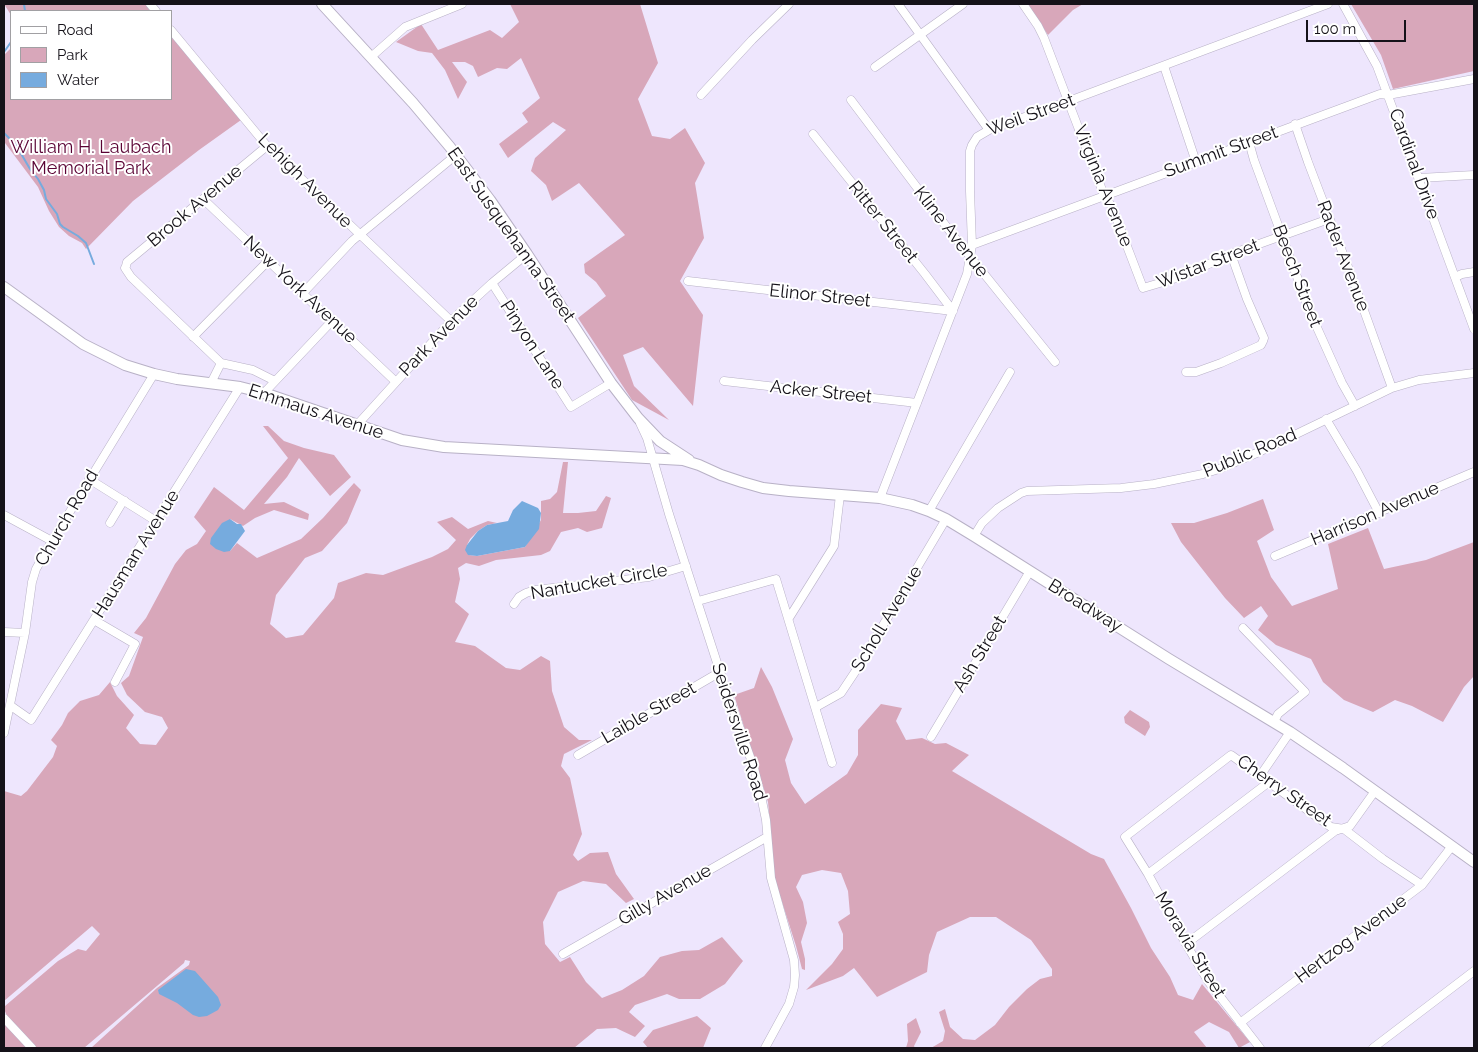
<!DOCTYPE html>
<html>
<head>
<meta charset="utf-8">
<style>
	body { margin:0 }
	#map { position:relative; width:1478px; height:1052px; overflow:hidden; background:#eee6fd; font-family:Raleway,sans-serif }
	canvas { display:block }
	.frame { position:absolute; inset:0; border:5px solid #151219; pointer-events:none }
	.legend { position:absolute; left:10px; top:10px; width:162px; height:90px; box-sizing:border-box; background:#fff; border:1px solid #a1a0a3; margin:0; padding:6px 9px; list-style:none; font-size:15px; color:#151219 }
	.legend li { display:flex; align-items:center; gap:10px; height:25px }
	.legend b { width:25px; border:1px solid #a1a0a3 }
	.scale { position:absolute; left:1306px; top:20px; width:100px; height:22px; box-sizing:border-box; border:2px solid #151219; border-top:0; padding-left:6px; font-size:15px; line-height:18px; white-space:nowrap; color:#151219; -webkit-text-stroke:4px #fff; paint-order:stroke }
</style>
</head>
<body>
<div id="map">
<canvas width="1478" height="1052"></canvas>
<div class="frame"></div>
<ul class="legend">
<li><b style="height:6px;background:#fff"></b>Road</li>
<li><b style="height:14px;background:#d8a7ba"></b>Park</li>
<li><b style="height:14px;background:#76abde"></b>Water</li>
</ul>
<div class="scale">100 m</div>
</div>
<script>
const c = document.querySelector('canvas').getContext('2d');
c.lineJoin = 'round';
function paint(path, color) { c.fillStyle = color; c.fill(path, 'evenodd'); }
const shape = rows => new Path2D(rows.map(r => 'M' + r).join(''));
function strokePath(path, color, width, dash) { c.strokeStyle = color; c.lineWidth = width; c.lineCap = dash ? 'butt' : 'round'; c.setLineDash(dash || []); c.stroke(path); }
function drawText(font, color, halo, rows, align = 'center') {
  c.font = font + ' Raleway,sans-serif'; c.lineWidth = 4; c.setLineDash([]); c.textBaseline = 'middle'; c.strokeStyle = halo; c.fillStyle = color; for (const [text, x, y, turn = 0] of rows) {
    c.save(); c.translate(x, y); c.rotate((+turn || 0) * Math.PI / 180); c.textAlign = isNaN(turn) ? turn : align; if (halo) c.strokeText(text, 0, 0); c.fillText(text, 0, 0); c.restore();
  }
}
const green = shape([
	[4,4,147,4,153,11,11,11,11,15],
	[510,4,640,4,658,63,638,99,652,136,670,139,685,128,705,163,695,183,704,238,680,281,703,315,693,406,643,347,623,355,634,386,669,420,632,400,578,318,606,296,596,282,585,273,584,264,625,235,579,183,552,201,546,185,531,171,535,158,566,130,553,122,508,158,499,144,528,122,522,113,540,98,521,58,507,69,497,68,478,77,473,66,465,62,452,62,467,82,458,99,445,70,432,53,418,51,396,42,421,24,438,50,490,30,502,38,519,22],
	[1027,4,1083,4,1073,10,1048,35],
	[1351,4,1474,4,1474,71,1393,89,1381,55],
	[171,34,241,120,199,150,133,201,86,249,82,243,69,236,59,227,49,211,38,187,5,143,4,144,4,55,11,48,11,99,171,99],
	[263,426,268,426,284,441,304,448,334,455,351,477,330,496,299,458,287,477,264,504,284,502,309,514,308,520,274,510,255,518,243,526,230,519,230,551,237,543,257,558,301,539,323,518,354,483,361,490,347,523,322,551,305,558,276,595,270,624,286,638,303,635,334,598,338,583,366,573,383,575,432,557,448,549,456,540,437,522,452,517,468,529,488,521,497,523,487,525,478,531,470,539,467,545,469,555,477,556,525,547,541,520,541,501,550,499,557,492,563,462,568,462,563,513,578,513,596,511,606,496,611,498,602,528,587,532,578,528,561,532,550,551,541,555,496,560,479,566,466,563,458,568,460,579,455,602,469,614,455,642,475,646,506,668,520,670,541,656,550,661,552,691,564,727,579,740,592,740,564,754,561,766,570,778,582,834,573,855,578,861,590,853,608,852,616,874,634,899,626,903,606,884,583,881,558,892,543,922,545,944,560,962,570,957,586,982,602,998,622,990,644,976,660,957,682,951,699,950,722,937,743,961,725,984,700,999,679,999,667,994,635,1005,629,1012,645,1026,635,1037,616,1028,597,1029,574,1048,91,1048,157,988,189,965,190,961,185,960,184,963,84,1048,37,1048,7,1016,4,1009,5,1006,58,961,78,949,86,951,100,934,92,926,4,1001,4,791,21,796,27,791,53,757,57,746,51,740,62,725,68,713,80,701,99,695,110,682,117,696,134,715,126,728,140,744,156,745,168,728,162,717,145,712,127,695,121,683,129,676,143,637,134,633,146,618,175,564,186,550,197,544,206,531,194,517,214,487,244,510,288,458],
	[1263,499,1274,530,1257,541,1271,577,1292,606,1338,589,1328,544,1368,528,1384,569,1426,560,1474,542,1474,676,1464,687,1443,722,1412,706,1395,700,1373,712,1344,700,1323,682,1311,659,1276,645,1258,630,1268,616,1261,606,1244,618,1225,598,1181,542,1171,523,1194,523,1227,513],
	[761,667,772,687,793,739,785,760,791,783,805,804,847,774,858,755,858,730,881,704,902,708,896,721,906,740,922,738,935,744,946,743,969,755,952,771,1091,854,1104,859,1131,908,1151,948,1170,977,1178,995,1193,1000,1202,984,1250,1042,1239,1048,1229,1032,1209,1022,1194,1032,1207,1048,931,1048,943,1041,945,1031,939,1012,945,1009,950,1027,963,1039,975,1040,995,1025,1009,1007,1027,989,1040,979,1052,976,1052,969,1031,940,996,917,970,917,937,932,929,955,927,972,877,997,854,968,843,976,806,990,832,964,843,949,843,934,838,922,850,914,848,891,841,873,822,870,802,875,796,887,803,902,807,923,801,942,805,959,805,970,802,969,796,946,775,880,768,802,734,695,754,688],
	[1130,710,1149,722,1150,727,1145,736,1125,723,1124,717],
	[697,1016,711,1028,703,1048,648,1048,643,1042,653,1030],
	[916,1018,921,1032,914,1046,915,1048,906,1048,908,1041,907,1024],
	[4,1023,7,1026,27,1048,4,1048]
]);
const water = shape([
	[522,501,538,508,541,513,539,529,525,547,477,556,468,555,465,550,467,545,478,531,487,525,508,521,513,510],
	[230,519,237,524,241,524,245,531,230,551,224,552,216,549,210,544,211,538,222,523],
	[186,969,195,971,218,997,221,1005,218,1010,207,1016,199,1017,193,1015,177,1003,159,994,158,990]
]);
const stream = shape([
	[24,4,25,11],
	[4,52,11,42],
	[4,133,16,145,30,169,38,179,44,190,46,199,57,214,60,224,63,227,78,236,86,243,94,264]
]);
const minor = shape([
	[150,4,156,11],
	[898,4,989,130],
	[1023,4,1038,26,1044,38,1104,195,1112,207,1143,288,1180,277,1231,254,1329,219],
	[1343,4,1377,66,1474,329],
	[171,30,267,146,451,321],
	[371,57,405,27,462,4],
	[1164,66,1196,162],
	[875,67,963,4],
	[701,95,752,40,789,4],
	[851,100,952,234,1055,362],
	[1295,124,1308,162,1353,280,1392,388],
	[813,134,925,274,953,311],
	[1249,142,1254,160,1310,312,1342,383,1355,406],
	[1419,178,1474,175],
	[203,199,396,382],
	[972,245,1380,94,1388,95,1474,79],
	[1455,277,1462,274,1474,272],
	[688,281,953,311],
	[492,283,571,407,611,383],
	[303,293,352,241,456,155],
	[193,337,268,261],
	[221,363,253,370,275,381],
	[1186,372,1196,372,1221,363,1261,345,1263,341,1264,338,1247,299,1231,254],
	[724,381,917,403],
	[211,383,221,363,131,277,125,268,126,266,127,262,267,146],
	[264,393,332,321],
	[1326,419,1357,471,1379,513],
	[640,423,647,438,669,514,720,672,754,768,761,796,766,820,771,878,794,960,795,975,794,987,789,1004,765,1048],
	[357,425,455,317,492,283,527,254],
	[89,479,156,521],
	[880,498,967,274,972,245,970,191,970,151,972,145,977,137,989,130,1069,101,1328,4],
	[929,511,1010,372],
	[4,515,52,541],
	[110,523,122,503,125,501],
	[974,536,982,523,998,508,1021,493,1027,491,1121,488,1154,484,1203,474,1219,469,1259,452,1392,388,1419,380,1474,373],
	[1275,556,1474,472],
	[698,601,776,579,832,763],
	[514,604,519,597,526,593,535,590,649,577,686,566],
	[789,618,834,546,840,495],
	[94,620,135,644,115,682],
	[1243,628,1305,692,1278,714,1274,722],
	[4,632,25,633],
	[11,706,31,720,240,387],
	[816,707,841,693,857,669,946,519],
	[4,733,25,633,32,582,36,569,52,541,154,374],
	[931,737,1030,571],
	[578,755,720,672],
	[1260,776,1290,732],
	[1148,874,1269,782],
	[1186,944,1335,831,1350,826,1375,791],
	[563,954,767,837],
	[4,1018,32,1048],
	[1240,1023,1422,885,1452,846],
	[1260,1048,1208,981,1186,944,1148,874,1125,837,1231,755,1331,827,1344,829,1383,859,1422,885],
	[1373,1048,1474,971]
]);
const major = shape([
	[322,4,413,103,450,147,490,200,527,254,611,383,638,418,660,441,689,460],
	[4,287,83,344,125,365,154,374,177,379,240,387,264,393,402,440,444,447,683,460,699,465,721,475,742,482,763,488,789,491,880,498,912,505,929,511,946,519,974,536,1169,659,1290,732,1343,768,1474,862]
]);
const streetNames = [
	["Weil Street",1031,115,-20],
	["Summit Street",1221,152,-20],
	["Cardinal Drive",1414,164,70],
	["Lehigh Avenue",305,181,45],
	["Virginia Avenue",1103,186,68],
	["Brook Avenue",195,206,-40],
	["Ritter Street",883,222,51],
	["Kline Avenue",951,232,52],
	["East Susquehanna Street",511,235,55],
	["Rader Avenue",1343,256,69],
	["Wistar Street",1208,264,-21],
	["Beech Street",1297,276,69],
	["New York Avenue",300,290,43],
	["Elinor Street",820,296,6],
	["Park Avenue",439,336,-46],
	["Pinyon Lane",532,345,57],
	["Acker Street",821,392,6],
	["Emmaus Avenue",316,412,18],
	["Public Road",1250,453,-23],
	["Harrison Avenue",1375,514,-23],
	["Church Road",67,518,-60],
	["Hausman Avenue",136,554,-58],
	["Nantucket Circle",599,582,-10],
	["Broadway",1085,606,32],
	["Scholl Avenue",887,619,-59],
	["Ash Street",980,654,-59],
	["Laible Street",649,713,-30],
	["Seidersville Road",739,732,72],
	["Cherry Street",1284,791,35],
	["Gilly Avenue",665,895,-30],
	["Hertzog Avenue",1351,939,-37],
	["Moravia Street",1190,945,59]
];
const parkNames = [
	["William H. Laubach",91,148],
	["Memorial Park",91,169]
];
paint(green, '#d8a7ba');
paint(water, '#76abde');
strokePath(stream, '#76abde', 2);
strokePath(minor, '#b8b1c6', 9);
strokePath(major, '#b8b1c6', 12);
strokePath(minor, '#fff', 8);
strokePath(major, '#fff', 10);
drawText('18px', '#151219', '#fff', streetNames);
drawText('18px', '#5a0334', '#fff', parkNames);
</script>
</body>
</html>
